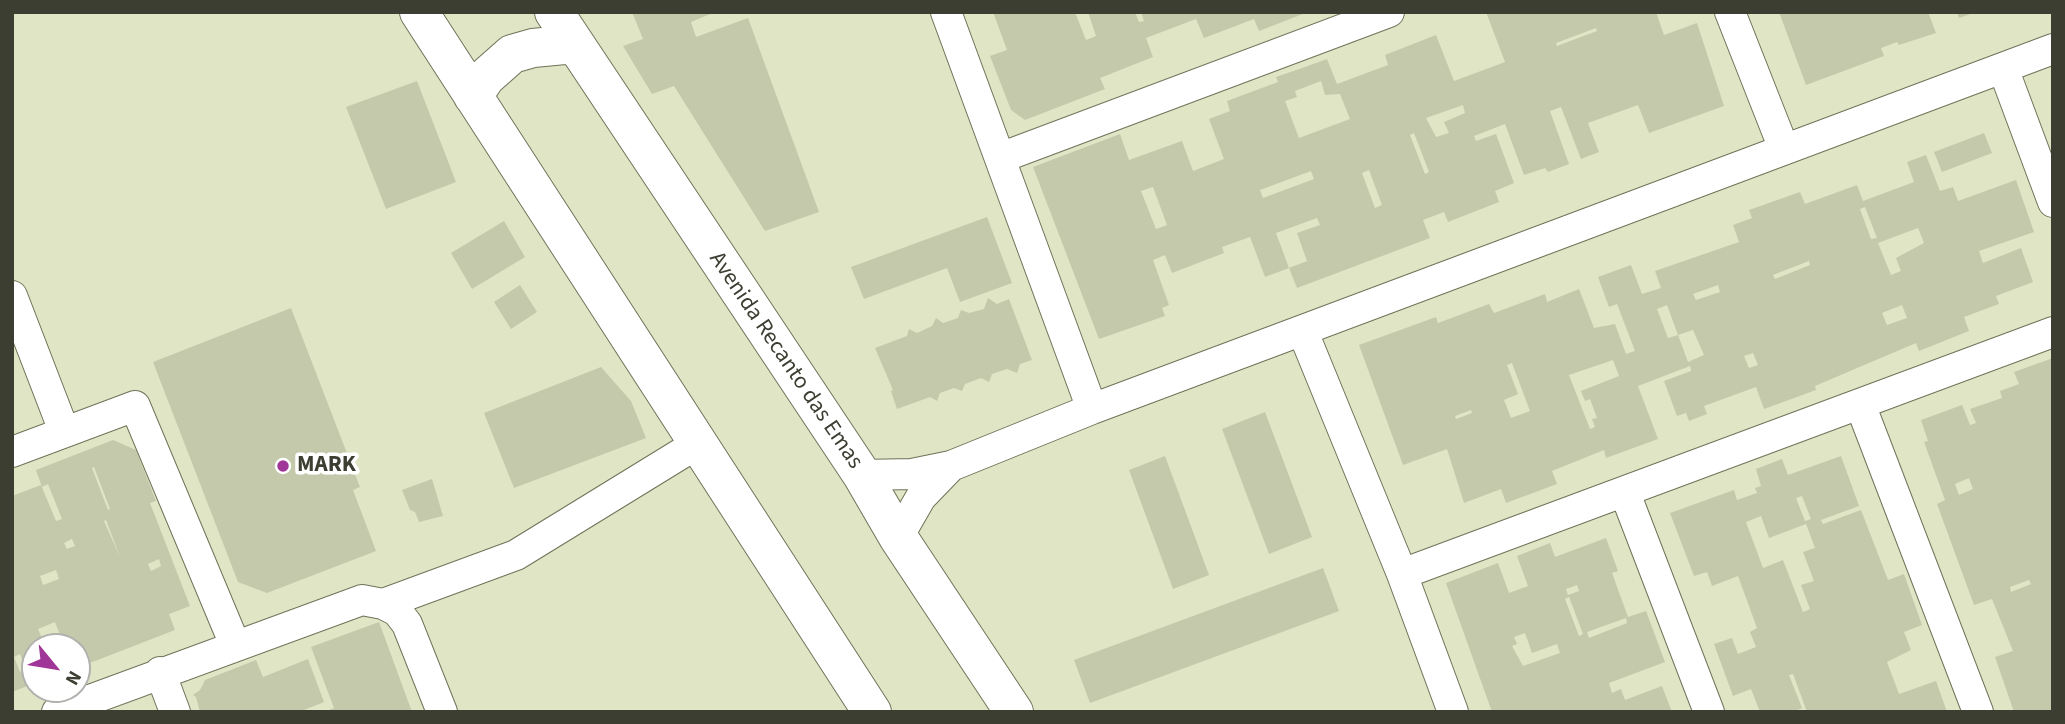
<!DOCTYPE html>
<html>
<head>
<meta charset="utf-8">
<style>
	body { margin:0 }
	#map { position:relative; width:2065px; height:724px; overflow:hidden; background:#e0e5c6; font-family:"Source Sans 3",sans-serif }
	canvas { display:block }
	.frame { position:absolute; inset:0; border:14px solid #3c3e32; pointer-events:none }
	.north { position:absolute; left:21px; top:633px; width:70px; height:70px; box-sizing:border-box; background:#fff; border:2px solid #b1b2ad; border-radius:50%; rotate:120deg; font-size:19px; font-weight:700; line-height:28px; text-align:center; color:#3c3e32 }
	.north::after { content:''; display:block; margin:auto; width:24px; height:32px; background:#a03697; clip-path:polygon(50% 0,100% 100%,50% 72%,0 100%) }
</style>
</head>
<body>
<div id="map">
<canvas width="2065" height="724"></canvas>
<div class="frame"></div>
<div class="north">N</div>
</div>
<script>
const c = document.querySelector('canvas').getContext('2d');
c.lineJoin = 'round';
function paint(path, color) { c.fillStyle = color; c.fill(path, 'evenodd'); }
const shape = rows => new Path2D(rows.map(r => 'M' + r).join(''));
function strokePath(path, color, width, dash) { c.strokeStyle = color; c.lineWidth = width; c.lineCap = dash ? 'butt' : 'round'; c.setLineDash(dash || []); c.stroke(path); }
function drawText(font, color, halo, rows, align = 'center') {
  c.font = font + ' "Source Sans 3",sans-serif'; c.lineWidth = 7; c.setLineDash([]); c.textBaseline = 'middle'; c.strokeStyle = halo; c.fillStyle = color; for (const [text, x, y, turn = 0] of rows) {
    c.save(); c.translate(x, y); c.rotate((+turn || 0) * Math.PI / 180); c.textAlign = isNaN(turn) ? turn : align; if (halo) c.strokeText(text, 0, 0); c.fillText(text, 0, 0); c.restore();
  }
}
const building = shape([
	[632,12,715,12,691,22,696,37,748,18,819,212,765,231,674,86,652,94,623,46,643,39],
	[993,12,1075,12,1086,40,1096,36,1088,12,1135,12,1139,22,1144,21,1141,12,1308,12,1259,31,1254,19,1204,38,1196,19,1146,38,1153,57,1100,78,1105,89,1025,120,1011,110,990,56,1007,50],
	[1486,12,1656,12,1664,35,1697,23,1724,106,1649,133,1638,105,1588,123,1599,152,1581,159,1561,107,1550,111,1569,164,1548,172,1545,168,1524,175,1505,124,1474,136,1476,141,1496,134,1514,183,1495,191,1499,202,1448,222,1444,212,1423,220,1430,238,1297,288,1289,268,1265,277,1250,237,1222,247,1224,253,1172,273,1165,255,1153,260,1169,305,1162,308,1165,316,1099,339,1033,167,1120,134,1129,160,1182,141,1193,171,1224,159,1209,119,1230,111,1227,101,1278,82,1276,77,1305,67,1327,59,1337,84,1388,65,1385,55,1436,35,1454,81,1505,62],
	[1596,28,1597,31,1557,46,1556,43],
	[1321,81,1325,95,1340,94,1350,119,1299,138,1285,101,1297,97,1295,91],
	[1463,105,1465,113,1444,122,1449,133,1436,137,1426,118],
	[1414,133,1429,172,1425,174,1410,135],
	[1369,170,1382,205,1375,208,1362,173],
	[1311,171,1314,179,1263,198,1260,190],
	[1153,187,1167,225,1156,229,1141,191],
	[1317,218,1320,225,1297,233,1307,261,1289,268,1276,233],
	[1779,12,1928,12,1936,33,1899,45,1897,42,1881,48,1884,56,1806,85],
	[1957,12,1973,12,1973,13,1959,18],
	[417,81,456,182,386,209,346,107],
	[1984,133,1992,153,1942,172,1934,152],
	[1926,155,1940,191,1953,187,1958,201,2016,180,2034,232,1979,251,1983,263,2021,248,2033,282,1996,296,1999,304,1964,317,1969,331,1919,351,1916,343,1815,386,1816,390,1764,409,1756,387,1704,406,1707,414,1689,421,1686,413,1677,416,1664,381,1691,371,1690,366,1638,386,1658,439,1606,458,1604,450,1552,471,1557,484,1506,503,1501,489,1464,503,1447,449,1403,465,1359,345,1436,317,1438,323,1489,304,1494,313,1545,294,1547,302,1579,289,1594,328,1615,324,1626,354,1635,351,1617,304,1609,307,1598,277,1631,265,1642,294,1661,288,1655,271,1739,242,1733,225,1752,218,1749,210,1800,192,1805,204,1857,185,1863,201,1914,182,1907,162],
	[1865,207,1877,238,1871,239,1860,209],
	[1918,228,1924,243,1896,258,1901,271,1891,275,1878,243],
	[1809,261,1810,265,1775,279,1773,275],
	[1718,285,1720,292,1696,300,1693,294],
	[1667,305,1678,335,1668,338,1657,309],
	[1902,305,1907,318,1887,325,1882,313],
	[1693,330,1704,355,1688,362,1678,335],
	[1753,353,1758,365,1749,368,1744,356],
	[1613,360,1619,376,1581,391,1585,401,1590,399,1597,418,1592,419,1595,427,1590,429,1569,375],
	[1512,363,1530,411,1511,418,1504,400,1518,394,1507,365],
	[1471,410,1472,413,1456,419,1455,416],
	[987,217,1012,283,960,302,947,268,864,299,851,267],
	[504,221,525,257,472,289,451,253],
	[520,285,537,312,511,329,494,302],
	[988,298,997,304,1009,299,1032,360,1020,364,1017,373,1007,369,992,374,989,382,981,378,965,384,962,391,954,388,940,393,937,401,930,397,897,409,891,391,893,390,875,348,907,336,909,329,917,333,932,326,936,318,943,323,958,318,961,310,969,313,984,309],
	[291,308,360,487,353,490,376,551,267,593,238,582,153,362],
	[2053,358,2053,712,2014,712,1995,657,2013,651,1992,599,1974,605,1937,504,1945,500,1924,442,1928,441,1921,420,1962,405,1970,425,1976,423,1970,409,2002,398,2000,391,2019,384,2014,372],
	[1969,478,1973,489,1959,495,1955,484],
	[2029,580,2031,584,2011,592,2010,587],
	[601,367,631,401,646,438,514,488,484,413],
	[1265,412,1312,537,1269,554,1222,429],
	[113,440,136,450,156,501,150,503,190,606,169,614,175,630,77,668,77,647,35,647,35,683,12,692,12,496,41,485,56,521,62,519,48,484,42,487,36,470],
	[94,467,110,509,108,510,92,468],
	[106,520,120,557,104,521],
	[72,539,75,546,67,549,64,543],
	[159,559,161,566,151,571,148,564],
	[56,570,59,579,43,585,40,576],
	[55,622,62,640,45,646,38,629],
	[20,654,26,669,20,672,14,657],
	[1165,456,1209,575,1173,589,1129,470],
	[1841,456,1859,506,1821,520,1823,524,1861,510,1888,580,1904,574,1922,625,1904,632,1911,650,1887,662,1899,694,1936,681,1947,712,1807,712,1793,674,1789,675,1802,708,1793,712,1760,712,1751,689,1733,696,1714,644,1732,638,1738,654,1756,647,1750,632,1757,628,1738,576,1712,586,1707,572,1694,576,1670,513,1734,490,1737,500,1757,493,1755,488,1761,486,1756,469,1782,459,1788,475],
	[1802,496,1811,519,1805,521,1796,498],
	[1761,516,1769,538,1806,524,1815,548,1803,552,1814,581,1801,585,1810,609,1803,612,1783,560,1763,568,1746,522],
	[432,479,443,516,419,522,415,512,410,510,402,490],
	[1606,538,1618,571,1612,573,1628,617,1646,611,1665,662,1609,683,1612,693,1621,689,1625,700,1662,686,1672,712,1492,712,1446,583,1498,563,1509,593,1528,586,1517,556,1550,543,1555,557],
	[1577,585,1579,591,1568,595,1566,589],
	[1569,597,1583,634,1579,636,1565,599],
	[1626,618,1627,623,1589,638,1587,632],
	[1525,633,1532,653,1557,644,1560,653,1523,666,1512,646,1517,644,1514,637],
	[1323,568,1339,611,1090,703,1074,660],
	[379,622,412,712,325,712,334,708,311,647],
	[308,659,324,702,299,712,200,712,196,697,193,695,200,690,205,680,256,660,263,677]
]);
const minor = shape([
	[946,12,1092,409],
	[1730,12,1784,149],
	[2003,68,2053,202],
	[1000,158,1389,12],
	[12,296,64,431],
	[1303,332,1402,574,1453,712],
	[1860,404,1978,712],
	[12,452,135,406,235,645],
	[862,475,912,474,951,466,1092,409,2053,49],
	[1625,493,1709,712],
	[898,537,921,497,951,466],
	[1402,574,2053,332],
	[383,604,516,555,700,442],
	[160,672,175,712],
	[57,712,362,600,383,604,397,611,407,624,442,712]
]);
const secondary = shape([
	[419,12,872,712],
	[554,12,862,475,898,537,1014,712],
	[473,96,486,77,512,54,533,48,575,44]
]);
const markers = [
	[283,466,7,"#a03697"]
];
const streetNames = [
	["Avenida Recanto das Emas",785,361,56]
];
const poiNames = [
	["MARK",297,466]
];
paint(building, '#c4c9ab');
strokePath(minor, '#6f7358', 32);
strokePath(secondary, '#6f7358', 40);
strokePath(minor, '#fff', 30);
strokePath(secondary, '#fff', 38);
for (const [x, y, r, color] of markers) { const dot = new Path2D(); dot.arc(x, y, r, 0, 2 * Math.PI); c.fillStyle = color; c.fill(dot); strokePath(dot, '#fff', 2.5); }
drawText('23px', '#3c3e32', '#fff', streetNames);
drawText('bold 23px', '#3c3e32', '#fff', poiNames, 'left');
</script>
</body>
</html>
